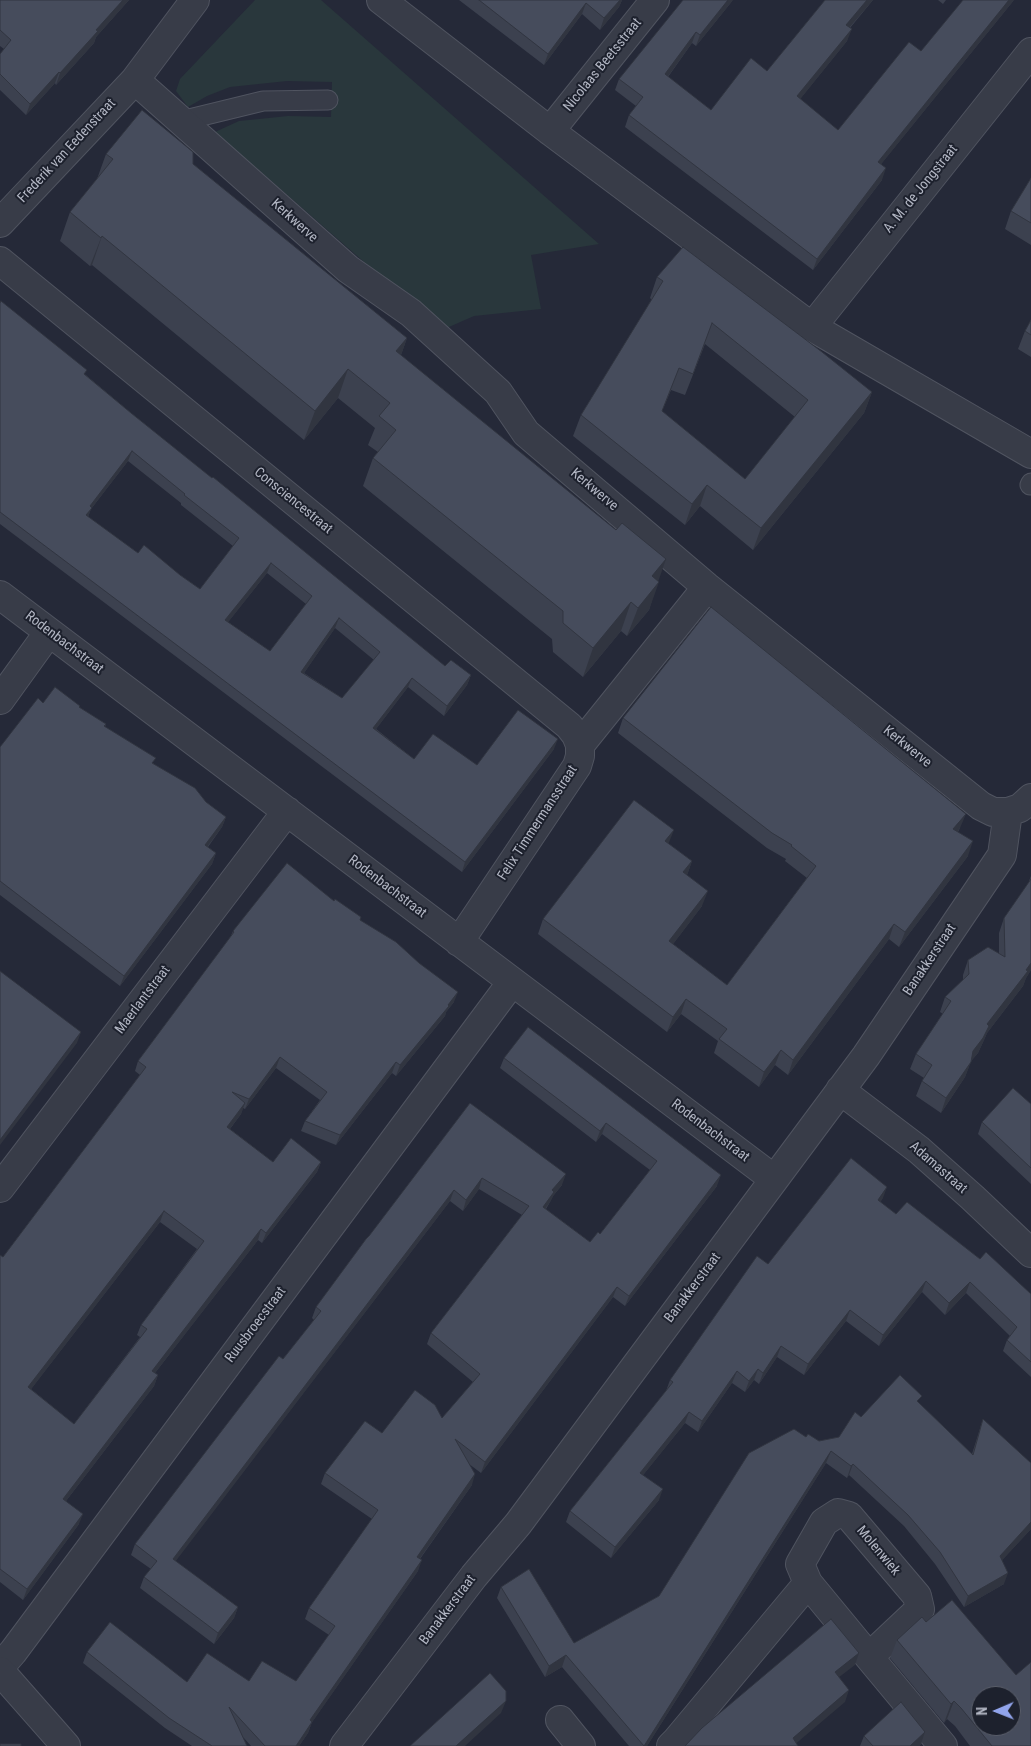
<!DOCTYPE html>
<html>
<head>
<meta charset="utf-8">
<style>
	body { margin:0 }
	#map { position:relative; width:1031px; height:1746px; overflow:hidden; background:#252938; font-family:"Roboto Condensed",sans-serif }
	canvas { display:block }
	.north { position:absolute; left:971px; top:1686px; width:50px; height:50px; box-sizing:border-box; background:#1d212d; border:1px solid #595d69; border-radius:50%; rotate:269deg; font-size:14px; font-weight:700; line-height:20px; text-align:center; color:#b3b7c4 }
	.north::after { content:''; display:block; margin:auto; width:18px; height:22px; background:#91a4eb; clip-path:polygon(50% 0,100% 100%,50% 72%,0 100%) }
</style>
</head>
<body>
<div id="map">
<canvas width="1031" height="1746"></canvas>
<div class="north">N</div>
</div>
<script>
const c = document.querySelector('canvas').getContext('2d');
c.lineJoin = 'round';
function paint(path, color) { c.fillStyle = color; c.fill(path, 'evenodd'); }
const shape = rows => new Path2D(rows.map(r => 'M' + r).join(''));
function strokePath(path, color, width, dash) { c.strokeStyle = color; c.lineWidth = width; c.lineCap = dash ? 'butt' : 'round'; c.setLineDash(dash || []); c.stroke(path); }
function drawText(font, color, halo, rows, align = 'center') {
  c.font = font + ' "Roboto Condensed",sans-serif'; c.lineWidth = 4; c.setLineDash([]); c.textBaseline = 'middle'; c.strokeStyle = halo; c.fillStyle = color; for (const [text, x, y, turn = 0] of rows) {
    c.save(); c.translate(x, y); c.rotate((+turn || 0) * Math.PI / 180); c.textAlign = isNaN(turn) ? turn : align; if (halo) c.strokeText(text, 0, 0); c.fillText(text, 0, 0); c.restore();
  }
}
const green = shape([
	[255,0,321,0,599,244,531,255,541,309,474,316,442,330,215,132,239,121,259,119,288,116,331,117,332,82,287,81,230,87,207,96,188,107,176,91,180,79]
]);
const service = shape([
	[181,121,263,101,328,100],
	[1030,485,1031,483]
]);
const minor = shape([
	[195,0,135,80,348,269,411,313,498,392,526,433,707,587,981,806,993,812,1008,812,1020,808,1031,798],
	[381,0,550,131,812,327,1031,454],
	[550,131,655,0],
	[0,223,135,80],
	[0,261,569,726,576,735,580,745],
	[812,327,1031,52],
	[0,595,774,1179],
	[0,700,49,632],
	[459,942,577,766,580,756,580,745,707,587],
	[840,1090,919,1150,973,1198,1031,1253],
	[0,1188,287,811],
	[869,1657,920,1609,917,1596,849,1516,838,1513,824,1522,800,1564,808,1583,869,1657,943,1746],
	[0,1667,13,1652,512,982],
	[560,1720,581,1746],
	[344,1746,474,1576,518,1524,866,1056,1002,855,1008,812],
	[671,1746,676,1741,808,1583]
]);
const tertiary = shape([
	[0,1671,66,1746]
]);
const wall = shape([
	[0,0,129,0,96,37,94,43,56,85,55,83,26,115,0,90,0,54,4,49,0,46],
	[459,0,622,0,619,7,600,30,582,14,544,65],
	[733,0,696,46,692,43,668,77,711,110,767,71,825,0,873,0,850,28,847,41,800,99,838,130,921,51,1014,0,881,164,882,180,813,270,625,127,629,115,636,106,615,90,619,79],
	[938,0,946,0,943,4],
	[106,154,193,164,407,338,401,355,658,581,649,610,627,636,621,631,583,677,553,652,552,639,363,486,373,458,378,452,368,445,375,428,338,398,304,440,92,265,90,266,60,241,70,212,97,179],
	[1031,178,1031,245,1005,229,1011,211],
	[657,277,872,392,864,413,753,550,700,506,685,525,573,436,581,415,652,300,650,298],
	[705,344,795,417,745,479,662,411,671,390,685,395],
	[0,303,131,413,445,666,471,675,467,685,444,716,408,687,376,729,414,759,477,765,554,749,462,872,0,524],
	[128,461,181,503,181,505,233,546,200,589,180,575,138,553,88,517,91,509],
	[267,573,306,604,270,651,228,622],
	[335,628,374,660,342,698,304,673],
	[1031,320,1031,357,1018,349,1025,331],
	[43,703,80,706,79,708,106,724,105,727,154,764,226,817,222,827,208,847,216,853,212,864,120,986,0,895,0,747],
	[623,718,960,828,958,832,968,856,899,947,889,939,788,1075,775,1065,759,1087,714,1053,718,1041,681,1014,667,1032,538,934,543,919,669,844,692,861,687,875,702,906,673,944,727,985,807,878,785,861,786,859,767,848,618,733],
	[1031,876,1031,970,1026,978,1023,986,987,1033,984,1040,978,1053,971,1061,965,1077,941,1113,916,1096,922,1081,924,1078,910,1069,916,1054,943,1014,940,1012,945,997,963,980,963,975,968,960,999,954,999,933,1004,918,1030,881,1029,881],
	[360,920,454,1002,446,1012,445,1016,396,1076,392,1073,336,1145,301,1131,305,1121,320,1100,276,1068,245,1109,243,1108,241,1114,230,1129,273,1162,321,1162,317,1172,262,1243,258,1240,185,1334,155,1373,158,1375,154,1386,66,1501,79,1524,23,1600,0,1582,0,1255,3,1257,140,1075,135,1071,138,1061,230,938,233,931],
	[160,1222,197,1249,141,1325,137,1335,140,1337,74,1424,31,1389],
	[504,1058,717,1186,625,1306,613,1297,481,1473,469,1464,472,1485,420,1559,418,1571,312,1722,308,1733,299,1746,251,1746,243,1737,247,1746,192,1746,165,1728,83,1663,87,1652,187,1682,296,1681,329,1635,305,1619,309,1608,372,1519,321,1484,325,1473,382,1433,442,1418,473,1382,427,1344,431,1333,522,1215,479,1189,463,1211,450,1201,175,1561,238,1607,234,1618,214,1644,140,1588,144,1577,151,1569,131,1555,135,1544,314,1320,312,1318,316,1307,470,1103,562,1185,553,1196,550,1202,546,1209,590,1242,600,1234,650,1170,602,1134,596,1142,500,1068],
	[1031,1104,1031,1184,978,1134,982,1122],
	[883,1198,880,1202,896,1214,980,1259,1031,1294,1031,1377,1003,1351,1007,1340,1010,1336,966,1293,945,1315,922,1292,879,1346,846,1321,804,1375,777,1357,759,1384,754,1380,745,1392,732,1383,698,1432,685,1423,643,1475,659,1500,611,1558,566,1522,570,1511,666,1391,670,1380,768,1264],
	[919,1403,972,1454,983,1419,1031,1529,1002,1560,1004,1584,964,1607,935,1564,904,1526,849,1475,847,1478,826,1463,647,1746,629,1746,562,1667,545,1677,497,1598,501,1587,574,1643,659,1596,806,1437,819,1441,839,1437,861,1417],
	[926,1622,1016,1675,1031,1746,970,1746,955,1726,947,1719,944,1723,890,1658,897,1640],
	[925,1732,921,1744,919,1746,860,1746,864,1736]
]);
const shadedWall = shape([
	[123,0,129,0,96,37,94,43,56,85,60,73,96,30],
	[620,0,622,0,619,7,600,30,604,18],
	[728,0,733,0,696,46,700,35],
	[867,0,873,0,842,36,846,25],
	[1009,0,1014,0,874,173,878,162],
	[586,3,582,14,544,65,548,54],
	[852,29,847,41,793,108,797,96],
	[696,32,692,43,661,86,665,74],
	[59,72,55,83,26,115,30,104],
	[886,168,882,180,813,270,817,259],
	[102,236,92,265,90,266,101,238],
	[407,338,397,366,396,351],
	[348,369,338,398,304,440,315,411],
	[872,392,864,413,753,550,761,528],
	[132,451,128,461,91,509,88,517,82,525,90,506],
	[707,485,700,506,685,525,692,504],
	[666,559,657,585,659,582,649,610,627,636,638,608,652,576],
	[271,563,267,573,222,630,225,620],
	[631,602,621,631,583,677,593,648],
	[339,618,335,628,298,682,301,672],
	[471,675,467,685,444,716,447,706],
	[412,678,408,687,370,737,373,728],
	[558,739,554,749,462,872,465,862],
	[966,814,960,828,948,844,953,829],
	[226,817,222,827,201,855,205,845],
	[674,830,668,845,665,841],
	[973,841,968,856,899,947,905,932],
	[216,853,212,864,120,986,124,976],
	[692,861,687,875,683,872],
	[708,891,702,906,664,956,669,941],
	[894,924,889,939,788,1075,793,1060],
	[1031,963,1031,970,1026,978,1023,986,987,1033,984,1040,978,1053,967,1066,973,1051,987,1024],
	[458,992,454,1002,446,1012,445,1016,396,1076,400,1065],
	[686,999,681,1014,667,1032,673,1017],
	[81,1032,77,1043,0,1145,0,1140],
	[781,1050,775,1065,759,1087,764,1072],
	[280,1057,276,1068,245,1109,249,1099],
	[396,1062,392,1073,336,1145,340,1135],
	[971,1062,965,1077,941,1113,946,1098],
	[245,1103,241,1114,223,1138,227,1127],
	[606,1123,602,1134,596,1142,600,1131],
	[321,1162,317,1172,262,1243,266,1233],
	[566,1174,562,1185,553,1196,550,1202,539,1217,543,1207,552,1190],
	[721,1175,717,1186,625,1306,629,1296],
	[482,1178,479,1189,463,1211,466,1200],
	[887,1187,883,1198,874,1211,878,1200],
	[454,1190,450,1201,169,1570,173,1559],
	[164,1211,160,1222,25,1397,28,1387],
	[261,1229,258,1240,148,1382,152,1371],
	[926,1281,922,1292,879,1346,883,1335],
	[970,1282,966,1293,945,1315,949,1303],
	[617,1287,613,1297,481,1473,485,1462],
	[850,1310,846,1321,804,1375,808,1364],
	[781,1346,777,1357,759,1384,763,1373],
	[758,1369,754,1380,745,1392,749,1381],
	[737,1371,732,1383,698,1432,702,1421],
	[158,1375,154,1386,59,1510,63,1499],
	[689,1412,685,1423,636,1484,640,1473],
	[831,1451,826,1463,647,1746,644,1746],
	[853,1464,849,1475,847,1478,851,1466],
	[475,1474,472,1485,413,1568,417,1557],
	[663,1489,659,1500,611,1558,615,1547],
	[83,1514,79,1524,23,1600,27,1589],
	[1031,1522,1031,1529,996,1567,1000,1556],
	[422,1560,418,1571,306,1731,310,1720],
	[1008,1573,1004,1584,964,1607,968,1596],
	[238,1607,234,1618,214,1644,218,1633],
	[859,1653,855,1665,830,1684,835,1672],
	[566,1655,562,1667,545,1677,549,1666],
	[849,1690,845,1702,793,1746,793,1738],
	[506,1701,501,1713,465,1746,456,1746],
	[954,1701,947,1719,944,1723,951,1704],
	[312,1722,308,1733,299,1746,296,1746],
	[925,1732,921,1744,919,1746,910,1746]
]);
const building = shape([
	[0,0,123,0,96,30,98,31,60,73,59,72,30,104,0,74,0,54,11,40,0,30,0,0],
	[479,0,620,0,604,18,586,3,548,54,479,0],
	[683,0,728,0,700,35,696,32,665,74,711,110,751,58,767,71,825,0,867,0,846,25,852,29,797,96,838,130,909,42,921,51,963,0,1009,0,878,162,886,168,817,259,629,115,643,97,619,79,683,0],
	[142,110,193,152,193,164,407,338,396,351,616,530,622,523,666,559,652,576,659,582,638,608,631,602,593,648,563,623,563,611,373,458,396,430,379,416,390,403,348,369,315,411,102,236,101,238,70,212,113,159,106,154,142,110],
	[1031,178,1031,223,1011,211,1031,178],
	[683,247,822,352,872,392,761,528,707,485,692,504,581,415,663,281,657,277,683,247],
	[712,323,808,400,745,479,662,411,679,368,693,374,712,323],
	[1,301,87,370,84,374,131,413,212,478,213,477,445,666,451,660,471,675,447,706,412,678,373,728,414,759,433,734,477,765,518,710,558,739,465,862,0,512,0,303,1,301],
	[132,451,185,494,184,495,239,538,200,589,180,575,144,545,138,553,86,515,92,508,90,506,132,451],
	[271,563,312,596,270,651,225,620,271,563],
	[339,618,380,652,342,698,301,672,339,618],
	[1031,320,1031,335,1025,331,1031,320],
	[711,607,966,814,953,829,973,841,905,932,894,924,793,1060,781,1050,764,1072,719,1039,727,1029,686,999,673,1017,543,919,634,800,674,830,665,841,692,861,683,872,708,891,669,941,727,985,816,866,791,846,792,845,772,833,623,718,711,607],
	[55,687,80,706,79,707,106,724,104,726,156,758,152,763,195,788,206,802,226,817,205,845,216,853,124,976,0,881,0,747,38,698,43,703,55,687],
	[287,863,334,901,335,899,361,917,360,920,396,942,419,963,458,992,448,1005,449,1006,400,1065,396,1062,340,1135,305,1121,327,1092,280,1057,249,1099,232,1092,245,1103,227,1127,273,1162,291,1138,321,1162,266,1233,261,1229,189,1323,152,1371,158,1375,63,1499,83,1514,27,1589,0,1569,0,1255,3,1257,146,1067,138,1061,234,932,233,931,287,863],
	[164,1211,204,1241,141,1325,147,1329,74,1424,28,1387,164,1211],
	[1031,879,1031,963,1026,970,1028,971,987,1024,989,1026,983,1038,973,1051,971,1062,946,1098,922,1081,932,1065,916,1054,951,1001,945,997,969,974,968,960,988,947,1005,957,1004,918,1031,879],
	[0,971,81,1032,0,1140,0,971],
	[528,1027,721,1175,629,1296,617,1287,485,1462,455,1439,475,1474,417,1557,422,1560,310,1720,312,1722,296,1746,265,1746,229,1707,247,1746,212,1746,169,1718,87,1652,110,1622,187,1682,207,1653,249,1681,262,1661,296,1681,335,1626,309,1608,378,1510,325,1473,365,1421,382,1433,415,1390,435,1405,442,1418,480,1374,431,1333,529,1206,482,1178,466,1200,454,1190,173,1559,238,1607,218,1633,144,1577,157,1561,135,1544,279,1356,283,1359,321,1311,316,1307,366,1239,369,1236,470,1103,566,1174,552,1190,554,1192,543,1207,590,1242,598,1232,600,1234,657,1161,606,1123,600,1131,504,1058,528,1027],
	[1013,1088,1031,1104,1031,1168,982,1122,1013,1088],
	[851,1158,887,1187,878,1200,896,1214,907,1202,980,1259,986,1252,1031,1294,1031,1362,1007,1340,1017,1327,970,1282,949,1303,926,1281,883,1335,850,1310,808,1364,781,1346,763,1373,758,1369,749,1381,737,1371,702,1421,689,1412,640,1473,663,1489,615,1547,570,1511,673,1382,670,1380,757,1256,768,1264,851,1158],
	[900,1375,922,1396,917,1401,973,1455,983,1419,1031,1463,1031,1522,1000,1556,1008,1573,968,1596,940,1552,908,1515,853,1464,851,1466,831,1451,644,1746,566,1655,549,1666,501,1587,529,1569,574,1643,659,1596,749,1453,794,1429,806,1437,808,1434,819,1441,839,1437,855,1412,861,1417,900,1375],
	[952,1600,1016,1675,1031,1662,1031,1746,992,1746,961,1708,954,1701,951,1704,897,1640,922,1617,926,1622,952,1600],
	[981,1696,1011,1696,1011,1726,981,1726,981,1696],
	[831,1619,859,1653,835,1672,849,1690,793,1738,798,1746,685,1746,702,1728,831,1619],
	[490,1673,506,1691,506,1701,456,1746,410,1746,490,1673],
	[901,1702,925,1732,910,1746,873,1746,864,1736,901,1702],
	[0,1744,21,1744,21,1746,0,1746,0,1744]
]);
const streetNames = [
	["Nicolaas Beetsstraat",603,65,-51],
	["Frederik van Eedenstraat",67,151,-47],
	["A. M. de Jongstraat",921,189,-51],
	["Kerkwerve",294,221,42],
	["Kerkwerve",594,490,40],
	["Consciencestraat",293,501,39],
	["Rodenbachstraat",64,643,37],
	["Kerkwerve",907,747,39],
	["Felix Timmermansstraat",538,823,-57],
	["Rodenbachstraat",387,887,37],
	["Banakkerstraat",930,960,-56],
	["Maerlantstraat",143,1000,-53],
	["Rodenbachstraat",710,1131,37],
	["Adamastraat",938,1168,41],
	["Banakkerstraat",693,1288,-53],
	["Ruusbroecstraat",256,1325,-53],
	["Molenwiek",878,1551,50],
	["Banakkerstraat",448,1610,-53]
];
paint(green, '#29373c');
strokePath(service, '#505460', 21);
strokePath(minor, '#505460', 30);
strokePath(tertiary, '#505460', 30);
strokePath(service, '#383c48', 19);
strokePath(minor, '#383c48', 28);
strokePath(tertiary, '#383c48', 28);
paint(wall, '#3c414f');
paint(shadedWall, '#313540');
paint(building, '#464c5c');
strokePath(building, '#313540', 1);
drawText('14px', '#b3b7c4', '#1d212d', streetNames);
</script>
</body>
</html>
